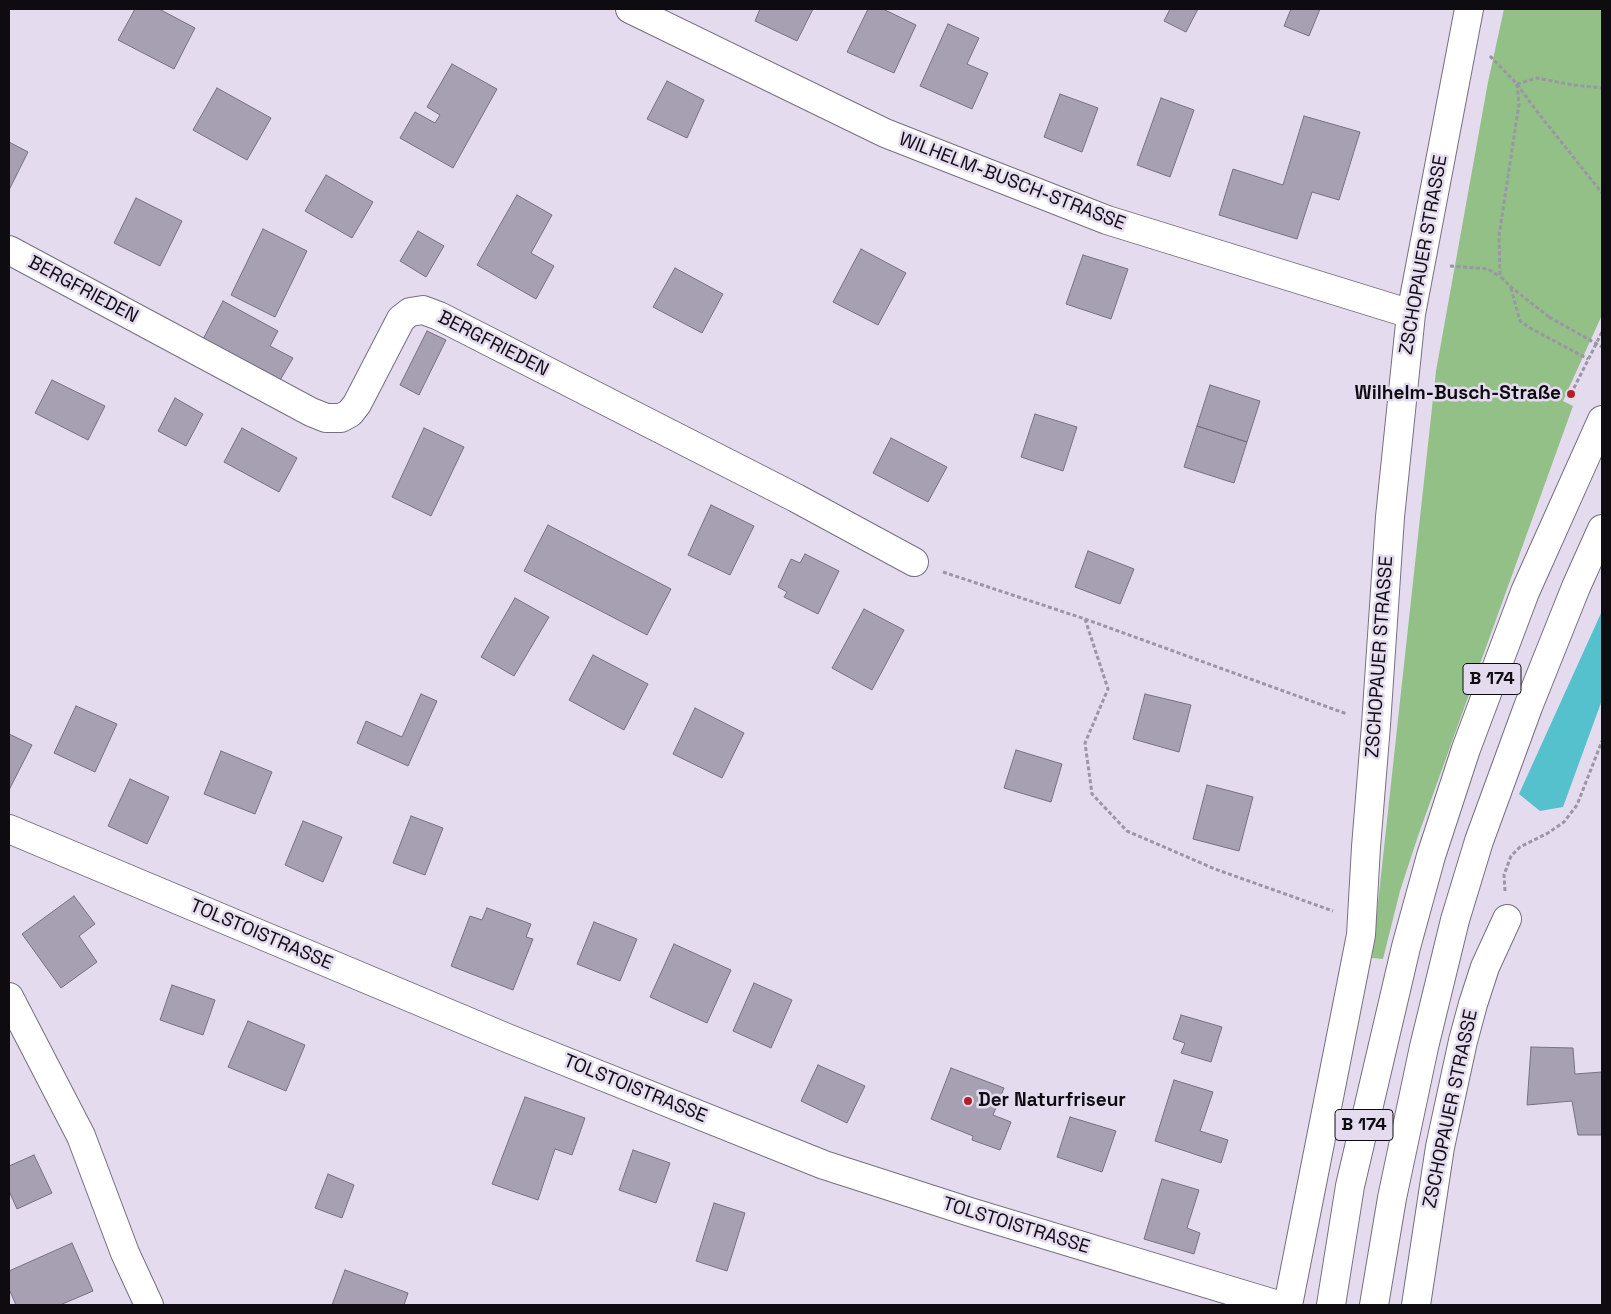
<!DOCTYPE html>
<html>
<head>
<meta charset="utf-8">
<style>
	body { margin:0 }
	#map { position:relative; width:1611px; height:1314px; overflow:hidden; background:#e4dbef; font-family:"Space Grotesk",sans-serif }
	canvas { display:block }
	.frame { position:absolute; inset:0; border:10px solid #0e0b11; pointer-events:none }
</style>
</head>
<body>
<div id="map">
<canvas width="1611" height="1314"></canvas>
<div class="frame"></div>
</div>
<script>
const c = document.querySelector('canvas').getContext('2d');
c.lineJoin = 'round';
function paint(path, color) { c.fillStyle = color; c.fill(path, 'evenodd'); }
const shape = rows => new Path2D(rows.map(r => 'M' + r).join(''));
function strokePath(path, color, width, dash) { c.strokeStyle = color; c.lineWidth = width; c.lineCap = dash ? 'butt' : 'round'; c.setLineDash(dash || []); c.stroke(path); }
function drawText(font, color, halo, rows, align = 'center') {
  c.font = font + ' "Space Grotesk",sans-serif'; c.lineWidth = 5; c.setLineDash([]); c.textBaseline = 'middle'; c.strokeStyle = halo; c.fillStyle = color; for (const [text, x, y, turn = 0] of rows) {
    c.save(); c.translate(x, y); c.rotate((+turn || 0) * Math.PI / 180); c.textAlign = isNaN(turn) ? turn : align; if (halo) c.strokeText(text, 0, 0); c.fillText(text, 0, 0); c.restore();
  }
}
const green = shape([
	[1504,9,1602,9,1602,315,1563,401,1573,406,1418,836,1400,891,1383,959,1372,958,1436,371,1488,82]
]);
const water = shape([
	[1602,611,1602,700,1563,807,1540,811,1519,794]
]);
const building = shape([
	[135,9,159,9,195,28,174,69,118,40,135,9],
	[760,9,813,9,797,41,755,21,760,9],
	[868,9,883,9,916,25,894,73,847,52,868,9],
	[1170,9,1198,9,1186,32,1164,21,1170,9],
	[1291,9,1320,9,1309,36,1284,26,1291,9],
	[948,24,979,38,967,64,988,73,972,109,920,86,948,24],
	[452,64,497,89,453,168,400,138,415,112,435,123,440,115,427,107,452,64],
	[667,81,704,100,687,138,647,119,667,81],
	[217,88,271,118,247,160,193,130,217,88],
	[1060,94,1098,108,1082,152,1044,137,1060,94],
	[1161,98,1194,110,1170,177,1137,165,1161,98],
	[1304,116,1360,132,1339,200,1312,192,1297,239,1219,215,1233,169,1283,185,1304,116],
	[9,142,28,152,9,190,9,142],
	[326,175,373,202,352,238,305,211,326,175],
	[517,195,552,215,531,253,554,266,536,299,477,265,517,195],
	[136,198,182,221,160,266,114,243,136,198],
	[263,229,307,251,275,317,231,295,263,229],
	[418,231,444,246,426,277,400,261,418,231],
	[861,249,906,273,878,325,833,302,861,249],
	[1083,255,1128,269,1111,319,1066,304,1083,255],
	[675,268,723,294,702,333,653,307,675,268],
	[223,301,278,331,270,346,293,358,279,382,202,341,223,301],
	[427,331,446,340,419,395,400,385,427,331],
	[52,380,105,406,88,440,35,413,52,380],
	[1210,385,1260,401,1247,442,1197,426,1210,385],
	[175,398,203,414,186,446,158,431,175,398],
	[1035,414,1077,427,1063,471,1021,457,1035,414],
	[1197,426,1247,442,1234,483,1184,467,1197,426],
	[242,428,297,458,279,492,224,462,242,428],
	[424,428,464,447,431,516,392,497,424,428],
	[891,438,947,467,928,502,873,473,891,438],
	[711,505,754,526,730,575,688,555,711,505],
	[548,525,671,589,647,635,524,571,548,525],
	[1088,551,1134,569,1120,604,1075,587,1088,551],
	[805,554,839,571,818,614,784,597,787,592,778,587,791,559,800,563,805,554],
	[515,598,549,617,514,676,481,657,515,598],
	[864,609,904,630,872,690,832,668,864,609],
	[593,655,648,684,624,730,569,700,593,655],
	[421,694,437,701,408,766,357,743,366,721,402,737,421,694],
	[1145,694,1191,705,1179,752,1133,739,1145,694],
	[76,706,117,724,95,772,54,753,76,706],
	[695,708,744,733,722,778,673,754,695,708],
	[9,734,32,745,9,790,9,734],
	[1016,750,1062,764,1051,802,1004,788,1016,750],
	[221,751,272,772,255,814,204,794,221,751],
	[130,779,169,797,147,844,108,826,130,779],
	[1207,785,1253,797,1239,851,1193,839,1207,785],
	[411,816,443,828,425,875,393,863,411,816],
	[303,821,342,837,323,882,285,865,303,821],
	[74,896,95,924,79,936,97,962,61,988,22,934,74,896],
	[487,908,531,924,526,937,533,939,513,990,451,966,470,916,482,920,487,908],
	[594,922,637,939,620,981,577,964,594,922],
	[674,944,731,970,707,1023,650,997,674,944],
	[754,983,792,1000,771,1048,733,1031,754,983],
	[172,985,215,1000,203,1035,160,1020,172,985],
	[1181,1015,1222,1027,1211,1062,1181,1053,1185,1043,1173,1039,1181,1015],
	[248,1021,305,1045,286,1091,228,1067,248,1021],
	[1531,1047,1573,1048,1575,1074,1602,1072,1602,1135,1578,1135,1572,1101,1527,1105,1531,1047],
	[818,1065,865,1086,847,1123,801,1101,818,1065],
	[951,1068,1004,1088,993,1115,1011,1122,1000,1150,972,1140,973,1136,931,1119,951,1068],
	[1174,1080,1213,1092,1200,1131,1228,1140,1221,1163,1155,1141,1174,1080],
	[525,1097,585,1118,572,1155,555,1149,538,1200,492,1184,525,1097],
	[1070,1117,1116,1131,1102,1172,1057,1157,1070,1117],
	[633,1150,670,1163,656,1203,619,1190,633,1150],
	[34,1155,52,1193,17,1209,9,1191,9,1166,34,1155],
	[328,1174,354,1185,342,1218,315,1208,328,1174],
	[1162,1179,1199,1190,1187,1228,1200,1233,1194,1254,1144,1239,1162,1179],
	[714,1203,745,1213,727,1271,696,1261,714,1203],
	[72,1243,93,1291,60,1305,16,1305,9,1289,9,1271,72,1243],
	[345,1270,408,1293,404,1305,332,1305,345,1270]
]);
const path = shape([
	[1490,56,1517,84,1535,109,1602,193],
	[1517,84,1519,104,1499,236,1500,276,1511,287,1549,317],
	[1517,84,1537,78,1573,85,1602,88],
	[1450,266,1488,269,1499,276],
	[1511,288,1520,321,1530,328,1588,359],
	[1571,394,1602,332],
	[943,572,1085,619,1347,714],
	[1085,619,1108,689,1085,743,1092,794,1127,831,1215,869,1333,911],
	[1505,891,1504,875,1511,856,1520,847,1548,833,1564,822,1577,805,1602,741]
]);
const minor = shape([
	[630,9,885,133,1107,220,1411,314],
	[9,250,311,412,326,418,341,418,350,413,357,404,401,319,410,312,423,310,439,316,796,498,914,562],
	[9,829,507,1038,824,1165,970,1212,1278,1305],
	[9,997,81,1136,125,1253,149,1305],
	[1288,1305,1361,935,1366,847,1376,725,1390,517,1411,314,1469,9],
	[1416,1305,1440,1147,1463,1041,1473,1004,1485,967,1507,919]
]);
const trunk = shape([
	[1331,1305,1350,1186,1406,947,1431,856,1466,749,1525,592,1602,420],
	[1374,1305,1392,1198,1424,1047,1455,920,1479,841,1528,707,1576,587,1602,529]
]);
const pathBridge = shape([
	[1549,317,1602,347]
]);
const markers = [
	[1571,394,5,"#b12026"],
	[968,1101,5,"#b12026"]
];
const shields = [
	[1492,679,58],
	[1364,1125,58]
];
const shieldNames = [
	["B 174",1492,679],
	["B 174",1364,1125]
];
const streetNames = [
	["WILHELM-BUSCH-STRASSE",1012,182,21],
	["ZSCHOPAUER STRASSE",1424,255,-80],
	["BERGFRIEDEN",83,290,28],
	["BERGFRIEDEN",493,344,27],
	["ZSCHOPAUER STRASSE",1380,657,-86],
	["TOLSTOISTRASSE",261,935,23],
	["TOLSTOISTRASSE",635,1089,22],
	["ZSCHOPAUER STRASSE",1451,1109,-78],
	["TOLSTOISTRASSE",1016,1226,17]
];
const poiNames = [
	["Wilhelm-Busch-Straße",1561,394],
	["Der Naturfriseur",978,1101,"left"]
];
paint(green, '#93c087');
paint(water, '#54c1cd');
paint(building, '#a7a0b3');
strokePath(building, '#777082', 1);
strokePath(minor, '#776f80', 30);
strokePath(trunk, '#776f80', 30);
strokePath(path, '#9b95a4', 3, [4, 2.5]);
strokePath(minor, '#fff', 28);
strokePath(trunk, '#fff', 28);
strokePath(pathBridge, '#9b95a4', 3, [4, 2.5]);
for (const [x, y, r, color] of markers) { const dot = new Path2D(); dot.arc(x, y, r, 0, 2 * Math.PI); c.fillStyle = color; c.fill(dot); strokePath(dot, '#e4dbef', 2); }
for (const [x, y, w] of shields) { const box = new Path2D(); box.roundRect(x - w / 2, y - 15.5, w, 31, 4); c.fillStyle = '#e4dbef'; c.fill(box); strokePath(box, '#0e0b11', 1); }
drawText('bold 18px', '#0e0b11', null, shieldNames);
drawText('19px', '#0e0b11', '#e4dbef', streetNames);
drawText('bold 19px', '#0e0b11', '#e4dbef', poiNames, 'right');
</script>
</body>
</html>
